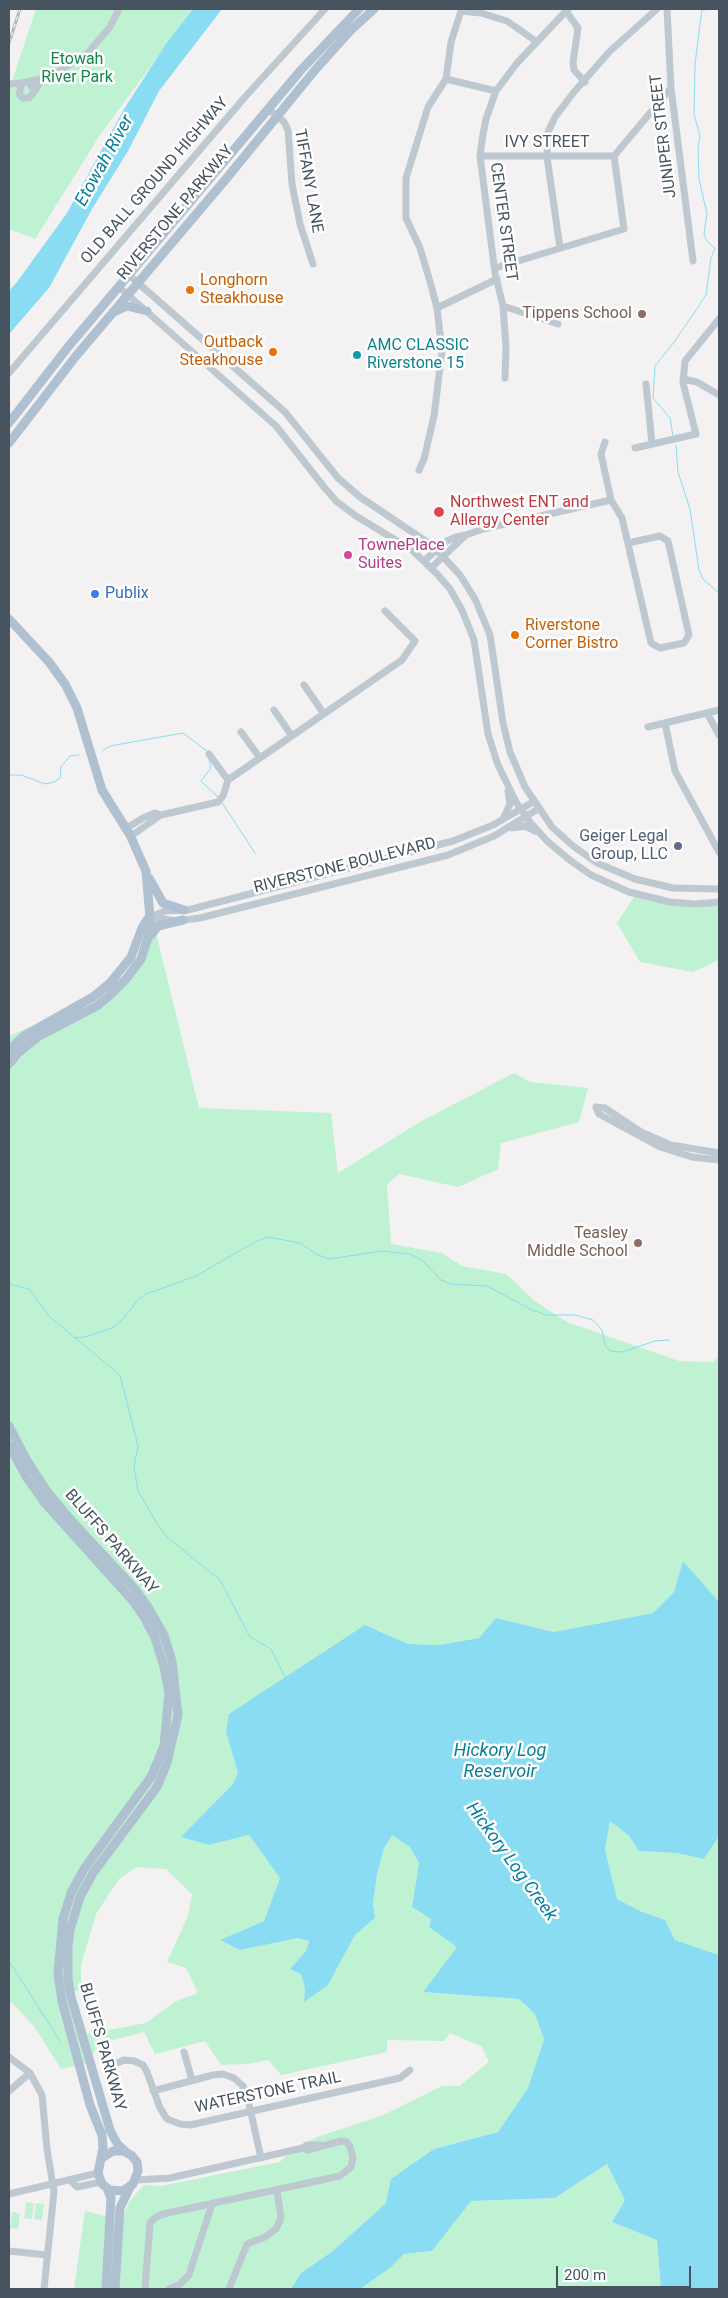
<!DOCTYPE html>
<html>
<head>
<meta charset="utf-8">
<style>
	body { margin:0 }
	#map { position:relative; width:728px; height:2298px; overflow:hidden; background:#f3f1f1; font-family:Roboto,sans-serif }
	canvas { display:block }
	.frame { position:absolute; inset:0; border:10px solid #475460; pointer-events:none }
	.scale { position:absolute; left:556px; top:2266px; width:135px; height:22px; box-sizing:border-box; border:2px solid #475460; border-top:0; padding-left:6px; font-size:15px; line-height:18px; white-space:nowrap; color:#475460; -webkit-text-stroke:4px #fff; paint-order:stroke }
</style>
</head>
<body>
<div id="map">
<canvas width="728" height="2298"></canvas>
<div class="frame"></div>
<div class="scale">200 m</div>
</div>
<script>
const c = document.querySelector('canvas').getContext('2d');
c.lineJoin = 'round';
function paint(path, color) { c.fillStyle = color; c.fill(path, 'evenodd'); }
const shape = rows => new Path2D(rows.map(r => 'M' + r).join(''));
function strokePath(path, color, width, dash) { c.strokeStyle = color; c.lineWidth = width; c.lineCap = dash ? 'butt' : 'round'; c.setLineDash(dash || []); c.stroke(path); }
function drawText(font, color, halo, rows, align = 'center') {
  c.font = font + ' Roboto,sans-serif'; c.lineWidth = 5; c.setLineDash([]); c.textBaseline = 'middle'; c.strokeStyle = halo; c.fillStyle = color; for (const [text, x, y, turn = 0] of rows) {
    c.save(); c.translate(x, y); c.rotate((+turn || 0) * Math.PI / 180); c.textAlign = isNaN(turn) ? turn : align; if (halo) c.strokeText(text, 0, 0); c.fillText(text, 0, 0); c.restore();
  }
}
const green = shape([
	[36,9,193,9,100,135,35,239,9,229,9,90],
	[636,894,680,903,715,903,719,898,719,960,693,972,640,962,617,923],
	[155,922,157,937,199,1108,331,1113,338,1173,418,1123,514,1073,530,1082,588,1088,579,1122,501,1143,498,1169,458,1187,399,1174,387,1185,391,1244,442,1253,462,1266,506,1274,536,1302,567,1322,679,1361,713,1362,719,1357,719,1602,683,1562,674,1592,653,1613,554,1632,497,1618,479,1638,439,1645,408,1644,365,1625,226,1732,238,1773,233,1784,181,1837,209,1845,249,1835,280,1878,264,1921,220,1940,240,1950,298,1938,309,1941,306,1951,290,1969,301,1974,305,1988,304,2001,328,1985,355,1935,375,1918,373,1903,377,1875,384,1848,392,1834,410,1847,419,1863,412,1907,431,1919,429,1927,457,1947,423,1992,519,1999,535,2014,544,2039,528,2088,498,2132,434,2149,386,2203,333,2251,301,2273,291,2289,74,2289,85,2211,116,2219,123,2216,130,2201,144,2185,161,2186,280,2162,292,2149,320,2136,381,2116,442,2086,459,2086,489,2062,482,2047,450,2033,444,2041,387,2040,387,2052,281,2075,269,2060,247,2064,221,2065,205,2041,155,2054,144,2032,101,2043,85,2064,61,2069,34,2026,9,2000,9,1036,41,1022,85,1008,120,984,137,964],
	[137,1867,166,1869,192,1894,188,1916,167,1962,186,1968,198,1993,174,2002,146,2023,87,2034,74,1991,81,1990,81,1965,96,1914,119,1879],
	[610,1821,629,1836,639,1851,677,1853,704,1859,719,1836,719,1955,675,1940,665,1920,640,1911,617,1899,605,1849],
	[607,2164,625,2200,612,2222,657,2240,661,2289,360,2289,390,2268,404,2254,432,2251,470,2201,555,2198],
	[26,2202,34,2203,32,2219,24,2218],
	[36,2203,44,2204,42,2220,34,2219],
	[12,2212,20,2213,18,2229,10,2228]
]);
const water = shape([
	[193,9,222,9,159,91,128,151,92,209,49,288,9,334,9,291,17,282,67,213,124,109,166,44],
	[683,1561,719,1602,719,1836,704,1859,677,1853,639,1851,629,1836,610,1821,605,1849,617,1899,640,1911,665,1920,675,1940,719,1955,719,2289,661,2289,657,2240,612,2222,625,2200,607,2164,555,2198,471,2201,432,2251,404,2254,390,2268,360,2289,291,2289,301,2273,333,2251,386,2203,391,2179,434,2149,498,2132,528,2088,544,2039,535,2014,519,1999,423,1992,457,1947,429,1927,431,1919,412,1907,419,1863,410,1847,392,1835,384,1848,377,1875,373,1903,375,1918,355,1935,328,1985,304,2002,305,1988,301,1974,290,1969,306,1951,309,1941,298,1938,240,1950,220,1940,264,1921,280,1878,249,1835,209,1845,181,1837,233,1784,238,1773,226,1732,229,1714,365,1625,408,1644,439,1645,479,1638,496,1618,554,1632,653,1613,674,1592]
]);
const stream = shape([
	[703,10,719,9],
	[673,436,670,418,653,398,655,366,675,341,706,295,711,258,715,248,706,240,704,233,707,214,699,179,698,148,700,136,694,114,695,64,702,9],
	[676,445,678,472,690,509,699,570,703,579,719,593],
	[102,751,110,746,183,733,208,752],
	[209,759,211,768,201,781,219,798],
	[9,775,21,775,45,784,54,782,60,778,61,767,70,756,79,755],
	[221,801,255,853],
	[9,1284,29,1289,49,1316,120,1375,138,1446,134,1467,138,1491,158,1525,167,1537,220,1580,250,1637,271,1649,285,1677],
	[74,1338,85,1337,112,1328,122,1320,138,1300,146,1294,196,1276,255,1242,268,1237,300,1243,316,1254,329,1259,382,1251,410,1254,422,1260,441,1280,451,1284,487,1286,532,1310,547,1315,575,1315,593,1320,602,1330,605,1345,610,1351,622,1352,655,1341,669,1340],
	[9,1961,60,2041]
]);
const minor = shape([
	[667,9,671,88,693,261],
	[566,11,578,28,573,62,574,70,585,82],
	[446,79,451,42,461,11,481,13,507,21,537,42],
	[22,83,19,94,23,98,29,98,34,92,29,82],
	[9,84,22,83,45,78],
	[34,92,40,83,88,53,110,27,119,9],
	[269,109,284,122,288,130,292,184,300,224,313,264],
	[480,156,614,156],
	[560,248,547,157,548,132,555,117,574,92,610,51,657,9],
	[495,268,624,229,614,156,671,88],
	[129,275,285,412,338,478,360,497,433,546,460,575,475,599,490,635,503,723,510,752,525,787,552,827,573,846,597,863,635,879,673,888,719,889],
	[119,287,276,426,324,487,336,501,356,516,412,550,438,575,450,589,462,610,474,640,488,734,498,765,516,802,530,822,547,841,571,861,591,875,629,892,670,902,695,904,719,902],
	[503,306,558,324],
	[437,308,497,279],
	[9,373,245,97,325,9],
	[505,378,506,347,503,306,495,273,480,156,483,134,486,119,496,91,517,63,568,9],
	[683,379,697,382,719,395],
	[646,384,652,444],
	[605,442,601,454,611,500,622,518,651,643,660,648,684,643,689,635,668,541,660,536,628,543],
	[635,448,696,434,683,383,685,361,719,319],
	[419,470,424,459,434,416,442,351,437,308,431,285,420,248,406,218,406,178,428,107,446,79,496,91],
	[466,535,483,529,611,500],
	[424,561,447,541,456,537,466,535,431,568],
	[304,685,324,714],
	[274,710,292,736],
	[707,713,719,735],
	[665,723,675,771,719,852],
	[648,727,719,710],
	[241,732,260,758],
	[209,754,228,780],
	[504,817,510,804,508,791],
	[512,828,525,826,535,831],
	[125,829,143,818,155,813,161,815],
	[131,836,161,815,218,802,223,796,228,780,402,660,415,641,385,611],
	[149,917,177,921,200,918,448,855,494,836,538,809],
	[150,917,165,911,188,910,453,841,493,825,533,802],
	[719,1153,671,1145,641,1132,605,1108,596,1107,599,1114,660,1147,692,1157,719,1160],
	[184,2052,192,2080],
	[9,2057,30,2073,42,2095,47,2149,54,2192,44,2289],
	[110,2071,115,2064,124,2060,134,2061,143,2065,147,2072,160,2108,167,2119,180,2124,190,2125,400,2078,410,2070],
	[9,2091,30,2073],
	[153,2091,213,2075,223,2074,234,2078,243,2086,247,2095,261,2158],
	[70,2180,77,2187,101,2182],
	[136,2180,170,2178,303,2148,307,2145,320,2145],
	[9,2194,98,2173],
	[9,2251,47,2255],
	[145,2289,150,2223,156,2217,163,2214,340,2176,351,2167,353,2157,350,2147,347,2142,341,2141,308,2150,303,2148],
	[169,2289,180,2284,189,2275,212,2204],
	[229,2289,247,2244,265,2237,276,2229,281,2218,277,2190]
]);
const major = shape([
	[114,312,127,306,147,311],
	[9,423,68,347,301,70,359,9],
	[9,443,76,356,226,179,315,70,350,31,374,9],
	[9,619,49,662,65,684,77,708,102,790,130,835,146,871,151,929,141,959,126,979,109,996,97,1006,39,1036,18,1053,9,1064],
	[149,878,163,903,184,910],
	[151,935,158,926,183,920],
	[9,1050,24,1036,93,997,110,983,131,957,142,928,149,917],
	[9,1426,26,1459,46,1490,70,1519,134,1588,148,1607,164,1635,172,1661,178,1715,167,1763,157,1787,93,1873,80,1897,70,1930,68,1947,68,1979,71,1997,110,2130,118,2145,125,2151],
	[9,1445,27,1478,44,1502,133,1601,144,1617,155,1638,164,1667,169,1693,164,1746,151,1777,84,1869,71,1893,63,1919,58,1974,62,2001,90,2105,102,2135,103,2148,98,2173,102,2184,110,2190,123,2191,133,2184,138,2171,137,2162,131,2155,123,2151,113,2151,102,2158],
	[106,2289,111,2198,107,2188],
	[115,2289,120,2208,130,2187]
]);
const rail = shape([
	[9,43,20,9]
]);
const markers = [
	[190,290,5,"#e8710a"],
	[642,314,5,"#8d6e63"],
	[273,352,5,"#e8710a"],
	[357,355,5,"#0f9aa8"],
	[439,512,6,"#e0444e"],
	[348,555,5,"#d1479c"],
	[95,594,5,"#3f7fe0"],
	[515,635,5,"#e8710a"],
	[678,846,5,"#5c6f8a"],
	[638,1243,5,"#8d6e63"]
];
const parkNames = [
	["Etowah",77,60],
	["River Park",77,78]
];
const streetNames = [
	["JUNIPER STREET",664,136,-97],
	["IVY STREET",547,143],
	["OLD BALL GROUND HIGHWAY",155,181,-49],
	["TIFFANY LANE",308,181,80],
	["RIVERSTONE PARKWAY",176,213,-50],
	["CENTER STREET",503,222,82],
	["RIVERSTONE BOULEVARD",345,866,-14],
	["BLUFFS PARKWAY",111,1542,49],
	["BLUFFS PARKWAY",102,2047,74],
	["WATERSTONE TRAIL",268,2093,-12]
];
const foodNames = [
	["Longhorn",200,281],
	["Steakhouse",200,299],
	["Outback",263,343,"right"],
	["Steakhouse",263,361,"right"],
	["Riverstone",525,626],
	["Corner Bistro",525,644]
];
const educationNames = [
	["Tippens School",632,314],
	["Teasley",628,1234],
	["Middle School",628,1252]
];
const cultureNames = [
	["AMC CLASSIC",367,346],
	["Riverstone 15",367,364]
];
const healthNames = [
	["Northwest ENT and",450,503],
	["Allergy Center",450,521]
];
const hotelNames = [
	["TownePlace",358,546],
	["Suites",358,564]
];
const shopNames = [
	["Publix",105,594]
];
const serviceNames = [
	["Geiger Legal",668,837],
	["Group, LLC",668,855]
];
const waterNames = [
	["Etowah River",105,161,-61],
	["Hickory Log",500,1751],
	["Reservoir",500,1772],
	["Hickory Log Creek",511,1862,54]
];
paint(green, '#bef2d2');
paint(water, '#89dcf1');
strokePath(stream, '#89dcf1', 1);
strokePath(minor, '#bec8d1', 7);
strokePath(major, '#afc0d1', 9);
strokePath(rail, '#b3b6bb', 3);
strokePath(rail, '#fff', 1, [4]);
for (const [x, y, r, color] of markers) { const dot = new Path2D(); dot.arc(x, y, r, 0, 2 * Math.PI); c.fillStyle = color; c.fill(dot); strokePath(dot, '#fff', 2); }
drawText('16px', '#12874c', '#fff', parkNames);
drawText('16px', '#475460', '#fff', streetNames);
drawText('16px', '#c56008', '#fff', foodNames, 'left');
drawText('16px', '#785e54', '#fff', educationNames, 'right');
drawText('16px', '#0d838f', '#fff', cultureNames, 'left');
drawText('16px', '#be3a42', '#fff', healthNames, 'left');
drawText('16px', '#b23c85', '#fff', hotelNames, 'left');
drawText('16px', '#366cbe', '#fff', shopNames, 'left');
drawText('16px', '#4e5e75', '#fff', serviceNames, 'right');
drawText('italic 18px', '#067f9d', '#fff', waterNames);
</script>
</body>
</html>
